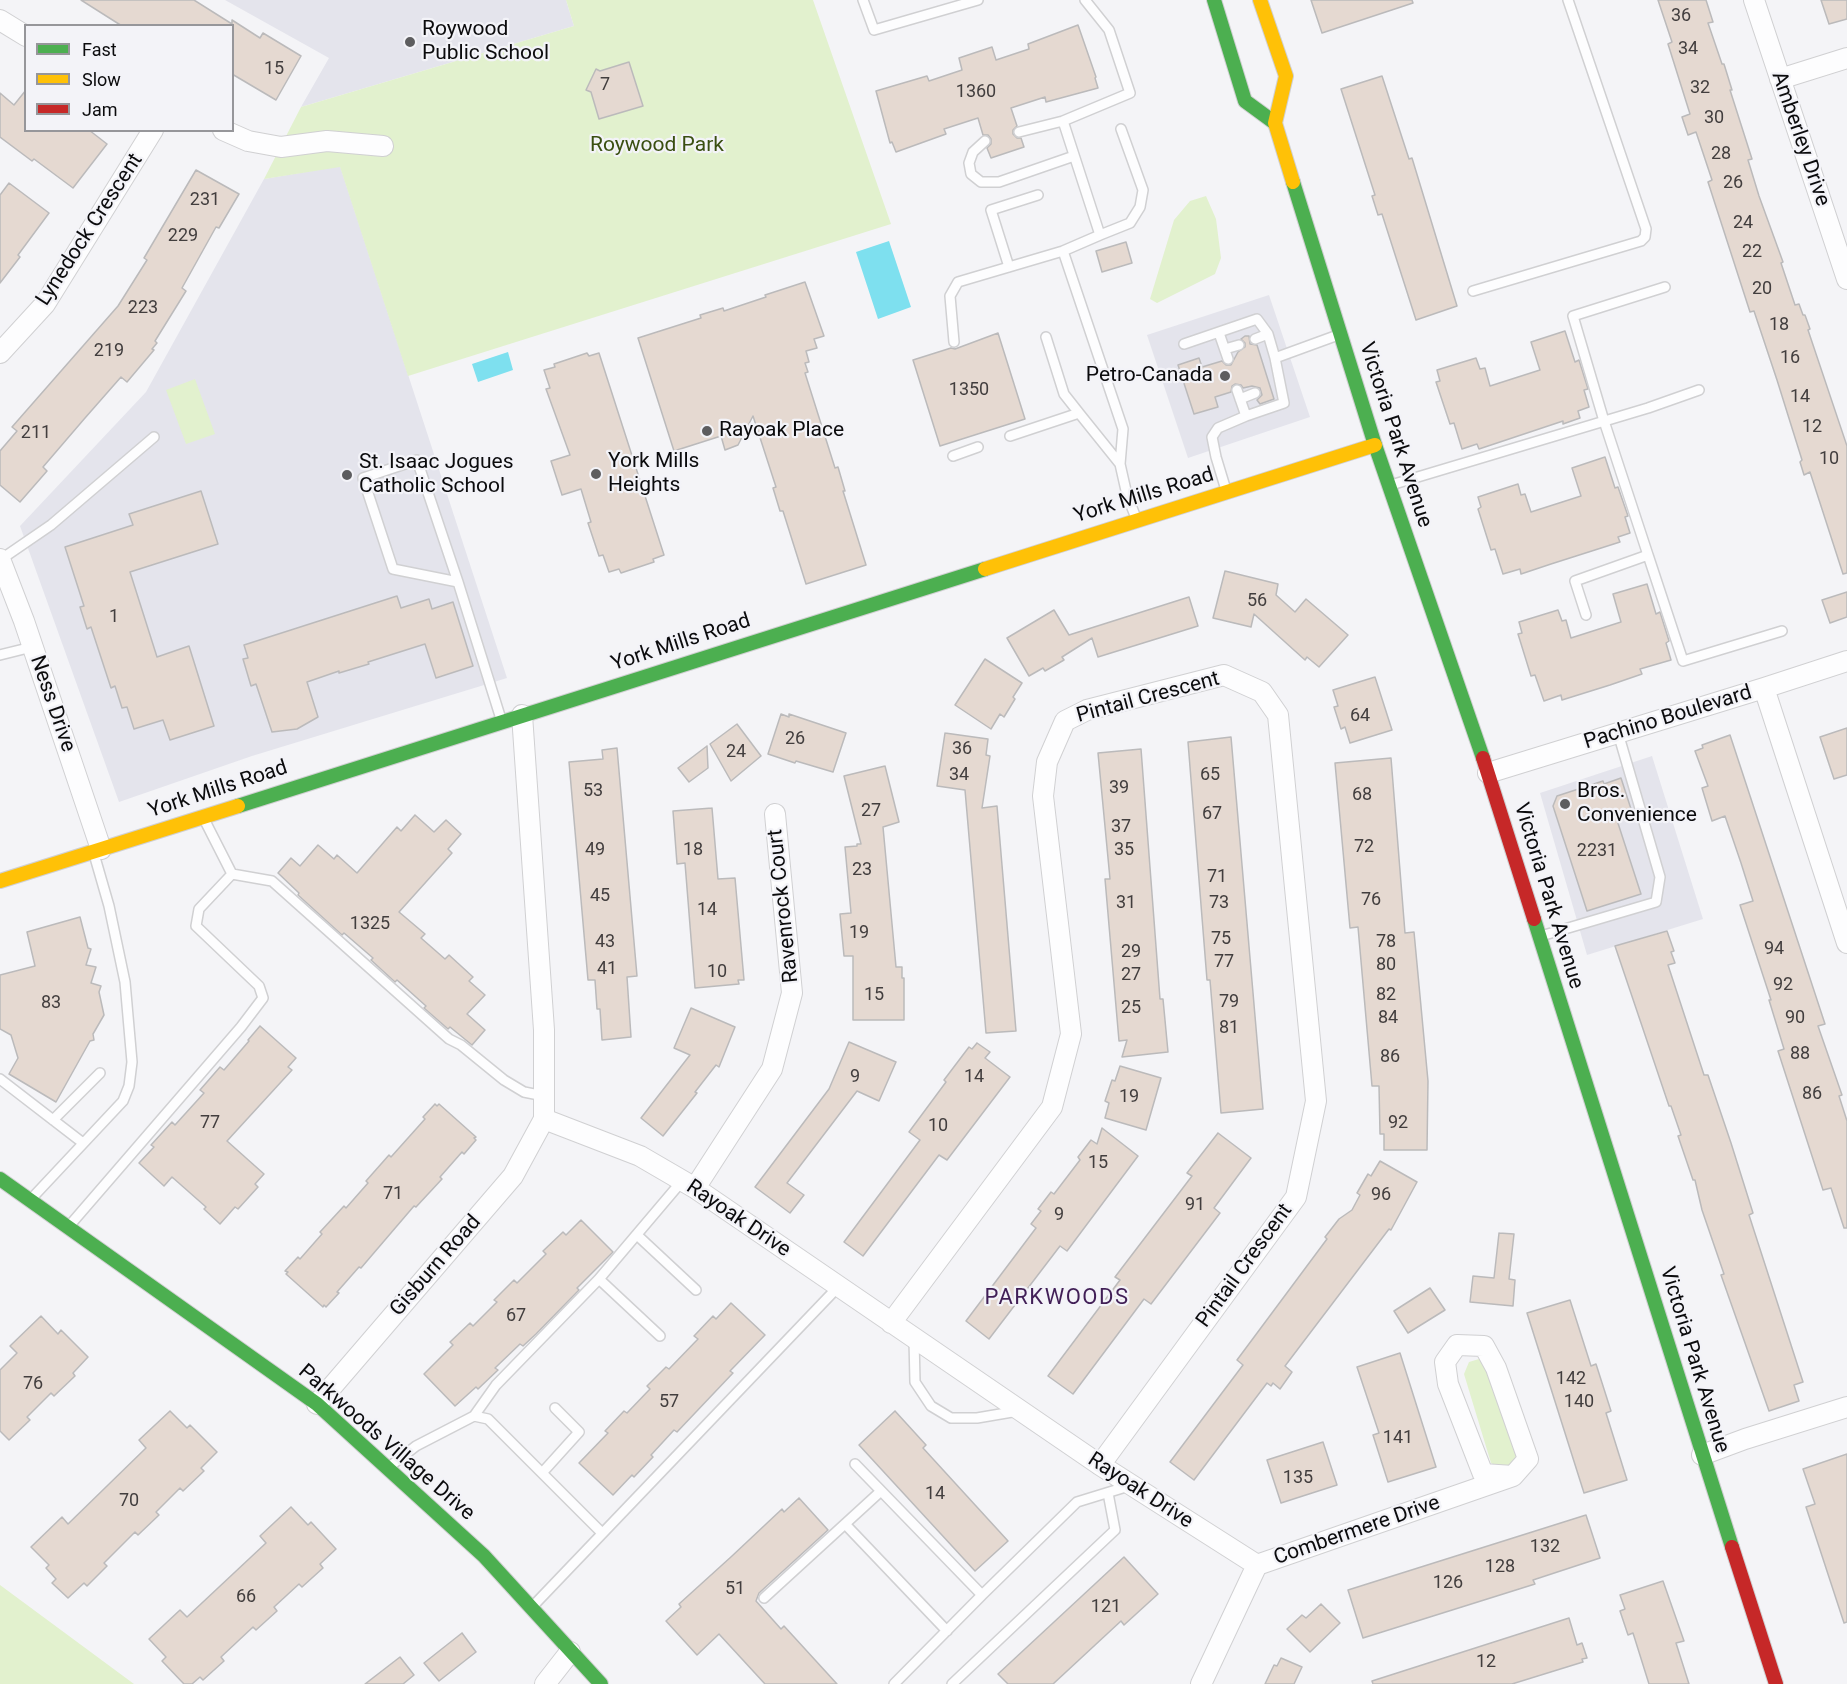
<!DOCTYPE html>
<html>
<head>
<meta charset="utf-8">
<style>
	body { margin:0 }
	#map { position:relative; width:1847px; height:1684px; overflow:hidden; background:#f4f4f7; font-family:Roboto,sans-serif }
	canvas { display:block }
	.legend { position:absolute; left:24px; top:24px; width:210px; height:108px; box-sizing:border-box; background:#f3f3f8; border:2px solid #96969a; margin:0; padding:8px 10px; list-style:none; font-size:18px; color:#0b0b0d }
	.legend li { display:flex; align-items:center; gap:12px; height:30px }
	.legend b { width:30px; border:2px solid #96969a }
</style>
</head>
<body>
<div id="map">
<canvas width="1847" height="1684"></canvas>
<ul class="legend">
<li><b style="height:8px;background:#4caf50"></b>Fast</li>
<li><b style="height:8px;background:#ffc107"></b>Slow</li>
<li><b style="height:8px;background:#c62828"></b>Jam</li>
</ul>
</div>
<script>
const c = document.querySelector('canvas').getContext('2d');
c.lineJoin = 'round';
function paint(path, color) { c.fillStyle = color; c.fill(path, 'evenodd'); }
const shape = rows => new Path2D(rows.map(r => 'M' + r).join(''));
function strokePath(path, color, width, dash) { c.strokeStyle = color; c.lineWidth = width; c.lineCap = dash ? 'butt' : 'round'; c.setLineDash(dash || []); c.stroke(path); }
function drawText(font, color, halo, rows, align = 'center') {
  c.font = font + ' Roboto,sans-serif'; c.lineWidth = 4.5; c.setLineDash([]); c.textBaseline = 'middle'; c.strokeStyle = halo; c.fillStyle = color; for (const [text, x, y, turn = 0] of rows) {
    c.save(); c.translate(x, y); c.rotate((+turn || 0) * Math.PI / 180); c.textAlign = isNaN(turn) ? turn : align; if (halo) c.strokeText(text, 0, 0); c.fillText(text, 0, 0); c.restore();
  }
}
const built = shape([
	[225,0,566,0,574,26,301,107,329,58],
	[340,166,507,678,252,756,119,802,20,526,146,392,264,179],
	[1269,295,1310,417,1188,458,1147,335],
	[1652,756,1703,919,1587,955,1540,793]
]);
const green = shape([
	[566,0,813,0,891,224,408,376,340,167,264,179,301,107,574,26],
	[1206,196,1216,219,1221,258,1215,274,1157,303,1150,299,1174,220,1190,201],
	[195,379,215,434,186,444,166,390],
	[1479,1359,1488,1364,1516,1456,1510,1465,1500,1468,1491,1463,1464,1374,1469,1362],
	[0,1585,134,1684,0,1684]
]);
const water = shape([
	[889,241,911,307,878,319,856,252],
	[508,352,513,370,478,382,472,364]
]);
const building = shape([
	[81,0,194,0,232,24,232,20,260,38,263,33,301,56,276,100,232,74,232,26,122,26,81,0],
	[1311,0,1412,0,1413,3,1322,33,1311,0],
	[1658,0,1706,0,1713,22,1708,23,1722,64,1724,64,1732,90,1730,90,1752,159,1748,160,1759,196,1783,262,1781,263,1795,305,1799,304,1803,315,1805,315,1810,329,1808,330,1847,446,1847,573,1843,574,1810,472,1804,475,1800,462,1802,460,1777,380,1754,311,1750,312,1708,182,1712,180,1696,132,1688,135,1682,117,1690,114,1668,44,1672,42,1658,0],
	[1821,0,1847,0,1847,19,1829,24,1821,0],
	[1078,25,1096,77,1095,78,1098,88,1046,102,1045,97,1011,108,1017,126,1013,130,1013,134,1017,138,1021,138,1024,147,991,158,987,148,991,144,991,139,988,135,983,135,978,118,944,129,946,134,896,152,892,142,890,143,876,91,927,76,929,81,962,70,959,58,992,47,996,60,1029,49,1028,44,1078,25],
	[629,62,643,106,599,119,591,92,586,90,596,69,600,71,629,62],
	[1382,76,1409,159,1412,158,1457,306,1416,320,1382,214,1378,215,1372,196,1375,195,1341,89,1382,76],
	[26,90,26,130,89,130,107,144,73,188,34,159,32,161,0,137,0,93,14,105,26,90],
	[196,170,239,194,219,228,216,227,182,288,186,291,155,341,157,343,152,349,154,350,127,382,121,377,85,418,43,467,47,471,20,502,0,485,0,451,17,431,12,427,118,306,147,260,144,258,196,170],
	[9,183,49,213,18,255,20,257,0,283,0,195,9,183],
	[1126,242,1132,263,1102,272,1096,251,1126,242],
	[805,282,824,336,814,339,817,348,806,351,809,362,805,363,808,372,805,373,835,468,838,467,845,491,843,491,866,565,806,584,783,511,780,511,773,488,776,487,753,416,738,445,725,450,721,436,674,451,638,338,701,318,700,315,723,308,724,311,766,297,765,295,805,282],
	[1565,331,1575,362,1579,360,1588,389,1584,390,1589,407,1578,411,1580,418,1563,424,1563,421,1479,449,1477,444,1462,449,1454,423,1450,424,1436,382,1440,381,1437,370,1476,358,1480,369,1485,368,1490,386,1540,370,1531,342,1565,331],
	[998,333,1025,419,940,446,913,360,951,348,955,349,998,333],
	[1245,336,1249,336,1250,344,1257,345,1274,399,1260,404,1257,400,1262,395,1260,388,1252,386,1243,388,1241,385,1235,384,1232,386,1231,392,1215,397,1218,407,1194,414,1178,365,1199,358,1202,367,1222,361,1226,365,1231,365,1238,352,1245,347,1245,343,1241,339,1245,336],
	[587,353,589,356,599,353,664,555,653,559,654,562,621,573,619,569,609,572,603,555,599,556,588,523,591,522,581,489,562,495,551,461,570,455,546,389,550,388,544,370,555,367,554,364,587,353],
	[1605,457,1615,488,1618,487,1628,516,1625,517,1630,533,1618,537,1620,542,1551,564,1521,574,1520,569,1503,574,1495,549,1491,550,1478,509,1481,507,1478,497,1518,484,1521,495,1525,494,1531,512,1581,496,1572,468,1605,457],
	[201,491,218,544,130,572,157,657,189,646,214,726,170,740,163,720,134,729,127,707,122,708,115,686,111,688,91,627,87,629,80,607,84,606,65,547,133,525,129,514,201,491],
	[1225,571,1278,584,1276,595,1295,612,1306,599,1348,635,1319,667,1307,657,1305,660,1254,614,1251,627,1213,618,1225,571],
	[1647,584,1656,614,1660,612,1669,641,1666,643,1671,660,1640,669,1642,674,1610,685,1562,700,1561,695,1544,701,1535,675,1531,676,1518,634,1522,633,1519,622,1558,610,1562,621,1566,620,1571,638,1621,622,1613,594,1647,584],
	[1847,592,1847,617,1830,623,1822,600,1847,592],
	[397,596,401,608,429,599,432,609,453,602,473,666,436,678,425,644,368,662,369,664,339,673,339,671,307,682,318,717,297,729,272,732,256,684,251,686,243,659,248,658,244,645,397,596],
	[1189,597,1198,626,1098,657,1092,638,1062,657,1064,660,1045,671,1043,668,1029,676,1007,638,1054,610,1069,635,1189,597],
	[985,659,1022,683,1013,697,1015,699,1004,717,1000,714,991,729,955,705,985,659],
	[1375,677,1392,730,1350,743,1345,727,1341,729,1334,707,1338,706,1333,690,1375,677],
	[781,714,789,717,789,714,846,733,833,772,796,761,795,763,768,754,781,714],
	[737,724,761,756,731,781,710,744,737,724],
	[1847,728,1847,775,1834,779,1820,737,1847,728],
	[945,733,988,739,986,755,990,756,982,808,997,806,1016,1031,986,1033,965,790,937,786,945,733],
	[1730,735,1825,1024,1818,1026,1842,1095,1839,1096,1847,1121,1847,1228,1844,1228,1831,1188,1823,1190,1778,1051,1784,1049,1769,1000,1771,1000,1740,905,1753,901,1741,863,1725,816,1712,821,1702,788,1708,786,1695,751,1703,748,1702,745,1730,735],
	[1231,737,1263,1109,1221,1113,1210,980,1207,980,1188,742,1231,737],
	[707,746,708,768,689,782,678,768,707,746],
	[617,748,637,976,627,977,631,1037,602,1040,600,1009,597,1009,595,980,588,980,569,762,603,759,602,750,617,748],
	[1141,749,1160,999,1163,999,1168,1052,1122,1057,1127,1040,1119,1041,1105,879,1110,879,1098,753,1141,749],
	[1391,758,1405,933,1414,932,1428,1081,1427,1150,1384,1150,1384,1134,1380,1134,1379,1086,1372,1086,1358,927,1350,928,1335,763,1391,758],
	[885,766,899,822,883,827,896,967,902,967,902,978,904,978,904,1020,853,1020,853,956,844,956,840,914,851,913,845,847,857,846,857,844,861,844,844,776,885,766],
	[1621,778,1631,809,1615,814,1641,894,1587,911,1553,806,1557,796,1603,781,1604,784,1621,778],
	[712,808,718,879,735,878,744,980,738,980,739,984,695,988,685,863,677,864,673,811,712,808],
	[415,815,434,832,446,820,461,834,448,849,452,853,399,912,425,934,421,938,445,959,449,955,473,977,469,981,485,995,467,1014,485,1030,472,1045,450,1027,448,1029,424,1008,426,1006,397,980,395,982,371,960,373,958,344,933,342,935,298,895,299,893,278,873,291,858,300,866,318,845,334,859,337,855,357,873,397,827,401,831,415,815],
	[80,917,88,948,91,949,86,965,96,967,91,983,101,986,99,992,104,1015,93,1034,94,1040,90,1041,56,1102,9,1074,18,1058,11,1035,0,1029,0,975,35,966,27,932,80,917],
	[1667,931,1674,951,1671,952,1675,963,1668,965,1704,1075,1708,1075,1731,1143,1753,1213,1749,1215,1803,1382,1794,1385,1799,1401,1769,1411,1721,1275,1724,1274,1702,1210,1695,1180,1693,1180,1678,1136,1681,1135,1671,1106,1669,1106,1615,946,1667,931],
	[691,1008,735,1027,719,1067,716,1065,695,1092,697,1093,663,1136,641,1118,690,1055,674,1048,691,1008],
	[260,1026,296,1058,288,1067,292,1070,227,1141,264,1174,255,1184,258,1187,238,1209,235,1207,220,1224,204,1209,206,1207,172,1177,164,1186,139,1163,154,1147,151,1145,172,1122,175,1125,204,1093,200,1090,220,1067,224,1070,249,1041,248,1040,260,1026],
	[849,1042,896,1062,879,1101,857,1091,787,1183,804,1195,790,1213,755,1187,829,1089,849,1042],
	[977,1043,990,1052,985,1058,1010,1077,947,1160,939,1155,863,1256,844,1242,920,1140,909,1132,946,1082,944,1080,969,1047,972,1049,977,1043],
	[1120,1066,1161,1078,1146,1130,1105,1118,1109,1103,1105,1101,1112,1080,1115,1081,1120,1066],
	[435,1104,437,1106,439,1104,476,1137,474,1138,476,1140,464,1154,462,1152,440,1177,442,1179,416,1207,414,1206,361,1268,359,1267,337,1292,339,1293,326,1307,324,1305,323,1307,286,1274,288,1272,285,1271,298,1257,300,1259,322,1234,320,1232,344,1206,346,1208,368,1183,366,1181,389,1155,391,1157,425,1119,423,1117,435,1104],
	[1102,1128,1138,1156,1067,1251,1060,1246,989,1339,966,1321,1036,1228,1031,1224,1041,1211,1038,1209,1051,1192,1054,1194,1080,1160,1078,1157,1091,1140,1097,1144,1102,1128],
	[1218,1133,1251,1158,1214,1208,1220,1213,1151,1304,1144,1299,1073,1394,1048,1376,1120,1280,1115,1277,1192,1176,1187,1173,1218,1133],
	[1380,1161,1417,1182,1391,1230,1389,1229,1285,1366,1292,1372,1280,1389,1273,1383,1271,1386,1267,1383,1194,1480,1170,1462,1243,1365,1237,1360,1327,1239,1325,1237,1339,1219,1352,1210,1360,1195,1357,1193,1368,1174,1371,1176,1380,1161],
	[581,1220,613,1252,577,1288,579,1290,536,1334,523,1346,520,1344,495,1368,498,1370,478,1389,476,1387,455,1406,424,1374,453,1345,450,1342,470,1323,473,1326,497,1302,494,1300,514,1280,517,1283,546,1254,543,1251,563,1232,566,1235,581,1220],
	[1499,1233,1514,1234,1509,1279,1515,1280,1513,1306,1470,1302,1473,1276,1494,1278,1499,1233],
	[1430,1288,1445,1310,1408,1333,1394,1311,1430,1288],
	[1570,1300,1591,1366,1596,1364,1611,1411,1606,1413,1627,1480,1584,1493,1527,1313,1570,1300],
	[731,1303,765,1335,730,1371,733,1373,714,1393,677,1432,674,1430,651,1455,653,1457,634,1477,632,1475,613,1495,579,1463,608,1433,605,1431,624,1411,627,1413,650,1389,647,1386,666,1367,669,1369,698,1339,694,1336,713,1316,716,1319,731,1303],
	[41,1316,58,1334,61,1330,88,1357,73,1373,75,1376,54,1396,51,1393,27,1417,30,1420,9,1440,0,1431,0,1370,17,1353,10,1346,41,1316],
	[1400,1353,1436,1467,1388,1482,1373,1435,1379,1433,1357,1367,1400,1353],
	[170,1411,187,1428,190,1425,217,1452,201,1468,204,1471,183,1491,180,1488,156,1512,159,1515,138,1535,135,1532,104,1563,107,1566,87,1586,84,1583,68,1598,52,1583,56,1579,46,1568,49,1565,31,1547,62,1517,68,1524,146,1448,139,1440,170,1411],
	[895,1411,926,1445,923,1448,1008,1541,975,1571,859,1445,895,1411],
	[1323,1442,1337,1485,1281,1503,1267,1460,1323,1442],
	[1847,1454,1847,1622,1844,1623,1806,1507,1815,1504,1803,1469,1847,1454],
	[799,1498,828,1530,759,1593,756,1601,781,1629,784,1626,837,1684,765,1684,719,1634,697,1655,666,1621,681,1607,679,1604,732,1556,782,1509,784,1512,799,1498],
	[291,1507,308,1525,311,1522,336,1549,320,1564,323,1568,302,1587,299,1584,274,1607,277,1611,256,1630,253,1627,221,1657,224,1661,203,1680,200,1677,192,1684,184,1684,162,1661,166,1657,149,1639,180,1610,187,1617,266,1543,260,1536,291,1507],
	[1586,1515,1600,1558,1533,1580,1535,1584,1363,1638,1348,1590,1586,1515],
	[1124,1557,1158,1594,1124,1625,1121,1621,1053,1684,1008,1684,998,1674,1124,1557],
	[1663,1581,1684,1641,1676,1643,1689,1684,1649,1684,1633,1633,1628,1635,1620,1611,1625,1609,1620,1595,1663,1581],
	[1321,1604,1340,1623,1310,1652,1287,1629,1302,1615,1306,1618,1321,1604],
	[1569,1618,1577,1645,1582,1643,1587,1658,1582,1659,1583,1662,1512,1684,1373,1684,1372,1681,1569,1618],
	[462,1633,476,1652,439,1681,424,1663,462,1633],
	[400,1657,414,1675,403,1684,365,1684,400,1657],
	[1281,1658,1302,1667,1294,1684,1265,1684,1274,1665,1277,1666,1281,1658]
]);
const lane = shape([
	[863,0,874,30,978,0],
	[1085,0,1109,30,1130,93,1063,121,1100,235,1063,251,1123,429,1120,464,1127,495,1136,518],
	[1019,132,1063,121],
	[985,141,973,152,969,163,971,174,981,182,999,182,1074,156],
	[1100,235,1130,223,1140,207,1143,190,1121,129],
	[1009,267,991,210,1038,195],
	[1473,291,1641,241,1645,237,1646,229,1568,0],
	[1219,333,1228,359],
	[1046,337,1064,394,1079,413],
	[1255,339,1268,334],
	[954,342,950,296,958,282,1063,251],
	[1184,344,1257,319,1268,334,1275,358,1338,335],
	[1225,349,1239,345],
	[1237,390,1246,416,1284,403,1275,358],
	[1240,399,1255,393],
	[1010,436,1079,413,1120,464],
	[953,456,978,447],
	[1391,485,1648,408,1699,390],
	[1226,490,1216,457,1212,437,1218,428,1246,416],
	[1648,555,1683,661,1782,631],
	[0,560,51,525,154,437],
	[458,582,393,569,363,478,417,460,458,582,501,719],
	[1586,615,1575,581,1648,555,1604,421,1573,316,1665,287],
	[0,655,32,647],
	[204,819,232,874,272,881,449,1039,461,1045,504,1080,524,1092,544,1096],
	[1541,936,1656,902,1660,877,1618,733],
	[0,1079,83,1143],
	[53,1120,100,1073],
	[32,1198,123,1101,129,1086,132,1062,125,982,109,906,94,854],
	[70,1225,241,1027,263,998,259,986,196,926,199,909,232,874],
	[637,1235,696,1290],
	[660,1336,599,1279,682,1181],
	[914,1339,915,1382,931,1406,951,1418,977,1418,1018,1411],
	[474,1416,496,1385,599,1279],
	[855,1464,982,1595,1077,1502,1129,1486],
	[389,1467,416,1446,474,1416,488,1419,602,1533],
	[542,1473,579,1432,555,1408],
	[845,1524,947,1631],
	[764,1598,881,1491],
	[533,1606,838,1287],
	[894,1684,982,1595],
	[952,1684,1115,1530,1108,1493]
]);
const street = shape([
	[1754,0,1847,279],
	[0,20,26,36],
	[1780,79,1847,58],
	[223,130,248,141,281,147,327,141,383,146],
	[0,353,45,304,153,130],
	[0,559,24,621,101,849],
	[1764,688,1847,943],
	[1488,773,1764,688,1847,661],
	[544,1119,640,1156,695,1188,1100,1465,1257,1565],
	[695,1188,772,1069,792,993,775,814],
	[891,1323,1052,1107,1071,1034,1043,796,1047,762,1065,721,1087,710,1224,675,1262,692,1278,715,1316,1101,1296,1197,1100,1465],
	[317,1404,513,1176,544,1119,544,1030,522,715],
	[1702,1455,1745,1439,1847,1407],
	[545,1684,570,1652],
	[1201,1684,1257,1565,1513,1476,1528,1459,1496,1368,1484,1346,1457,1345,1445,1362,1448,1384,1483,1474,1513,1476]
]);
const fast = shape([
	[1214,0,1245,101,1275,123],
	[1293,182,1375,445,1483,758],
	[238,806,985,569],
	[1534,919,1732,1547],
	[0,1179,317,1404,484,1556,601,1684]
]);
const slow = shape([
	[1260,0,1286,76,1275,123,1293,182],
	[985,569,1375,445],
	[0,881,238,806]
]);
const jam = shape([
	[1483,758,1534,919],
	[1732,1547,1776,1684]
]);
const markers = [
	[410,42,6,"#5d5d5f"],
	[1225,376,6,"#5d5d5f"],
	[707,431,6,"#5d5d5f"],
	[596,474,6,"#5d5d5f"],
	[347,475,6,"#5d5d5f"],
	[1565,804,6,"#5d5d5f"]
];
const numberNames = [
	["36",1681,16],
	["34",1688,49],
	["15",274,69],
	["7",605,85],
	["32",1700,88],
	["1360",976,92],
	["30",1714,118],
	["28",1721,154],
	["26",1733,183],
	["231",205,200],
	["24",1743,223],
	["229",183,236],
	["22",1752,252],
	["20",1762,289],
	["223",143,308],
	["18",1779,325],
	["219",109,351],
	["16",1790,358],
	["1350",969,390],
	["14",1800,397],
	["12",1812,427],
	["211",36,433],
	["10",1829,459],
	["56",1257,601],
	["1",114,617],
	["64",1360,716],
	["26",795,739],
	["36",962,749],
	["24",736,752],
	["34",959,775],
	["65",1210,775],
	["39",1119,788],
	["53",593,791],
	["68",1362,795],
	["27",871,811],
	["67",1212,814],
	["37",1121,827],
	["72",1364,847],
	["49",595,850],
	["18",693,850],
	["35",1124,850],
	["2231",1597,851],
	["23",862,870],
	["71",1217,877],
	["45",600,896],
	["76",1371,900],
	["31",1126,903],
	["73",1219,903],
	["14",707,910],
	["1325",370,924],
	["19",859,933],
	["75",1221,939],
	["43",605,942],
	["78",1386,942],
	["94",1774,949],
	["29",1131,952],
	["77",1224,962],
	["80",1386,965],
	["41",607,969],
	["10",717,972],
	["27",1131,975],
	["92",1783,985],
	["15",874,995],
	["82",1386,995],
	["79",1229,1002],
	["83",51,1003],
	["25",1131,1008],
	["84",1388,1018],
	["90",1795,1018],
	["81",1229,1028],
	["88",1800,1054],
	["86",1390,1057],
	["9",855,1077],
	["14",974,1077],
	["86",1812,1094],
	["19",1129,1097],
	["77",210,1123],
	["92",1398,1123],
	["10",938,1126],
	["15",1098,1163],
	["71",393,1194],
	["96",1381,1195],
	["91",1195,1205],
	["9",1059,1215],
	["67",516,1316],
	["142",1571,1379],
	["76",33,1384],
	["57",669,1402],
	["140",1579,1402],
	["141",1398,1438],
	["135",1298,1478],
	["14",935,1494],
	["70",129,1501],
	["132",1545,1547],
	["128",1500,1567],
	["126",1448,1583],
	["51",735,1589],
	["66",246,1597],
	["121",1106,1607],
	["12",1486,1662]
];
const poiNames = [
	["Roywood",422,30],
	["Public School",422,54],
	["Petro-Canada",1213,376,"right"],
	["Rayoak Place",719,431],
	["York Mills",608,462],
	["Heights",608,486],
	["St. Isaac Jogues",359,463],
	["Catholic School",359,487],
	["Bros.",1577,792],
	["Convenience",1577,816]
];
const streetNames = [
	["Amberley Drive",1800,139,71],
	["Lynedock Crescent",90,230,-57],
	["Victoria Park Avenue",1395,435,72],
	["York Mills Road",1144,496,-17],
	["York Mills Road",681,643,-18],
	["Pintail Crescent",1148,698,-15],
	["Ness Drive",52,704,71],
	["Pachino Boulevard",1668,718,-17],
	["York Mills Road",218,790,-18],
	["Victoria Park Avenue",1548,896,73],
	["Ravenrock Court",784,906,-96],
	["Rayoak Drive",738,1219,34],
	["Gisburn Road",436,1266,-49],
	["Pintail Crescent",1245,1266,-54],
	["Victoria Park Avenue",1694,1360,73],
	["Parkwoods Village Drive",386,1443,41],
	["Rayoak Drive",1140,1491,33],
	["Combermere Drive",1357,1531,-19]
];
const parkNames = [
	["Roywood Park",657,146]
];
const neighbourhoodNames = [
	["PARKWOODS",1057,1298]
];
paint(built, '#e4e4ec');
paint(green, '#e2f1ce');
paint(water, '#7ee0ef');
paint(building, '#e5d9d1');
strokePath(building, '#bbbabb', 1.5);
strokePath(lane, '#d0d0d2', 12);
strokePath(street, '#d0d0d2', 22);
strokePath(fast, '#d0d0d2', 16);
strokePath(slow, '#d0d0d2', 16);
strokePath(jam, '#d0d0d2', 16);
strokePath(lane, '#fdfdfe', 9);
strokePath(street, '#fdfdfe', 20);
strokePath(fast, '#4caf50', 14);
strokePath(slow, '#ffc107', 14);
strokePath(jam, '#c62828', 14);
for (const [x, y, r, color] of markers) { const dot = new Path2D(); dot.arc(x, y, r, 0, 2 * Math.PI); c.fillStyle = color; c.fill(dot); strokePath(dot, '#f3f3f8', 2); }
drawText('18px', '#423e3e', null, numberNames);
drawText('21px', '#0b0b0d', '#f3f3f8', poiNames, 'left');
drawText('21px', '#0b0b0d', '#f3f3f8', streetNames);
drawText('21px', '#3a4f11', '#f3f3f8', parkNames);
c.letterSpacing = '1.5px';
drawText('22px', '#411f56', '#f3f3f8', neighbourhoodNames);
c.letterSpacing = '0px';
</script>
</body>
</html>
